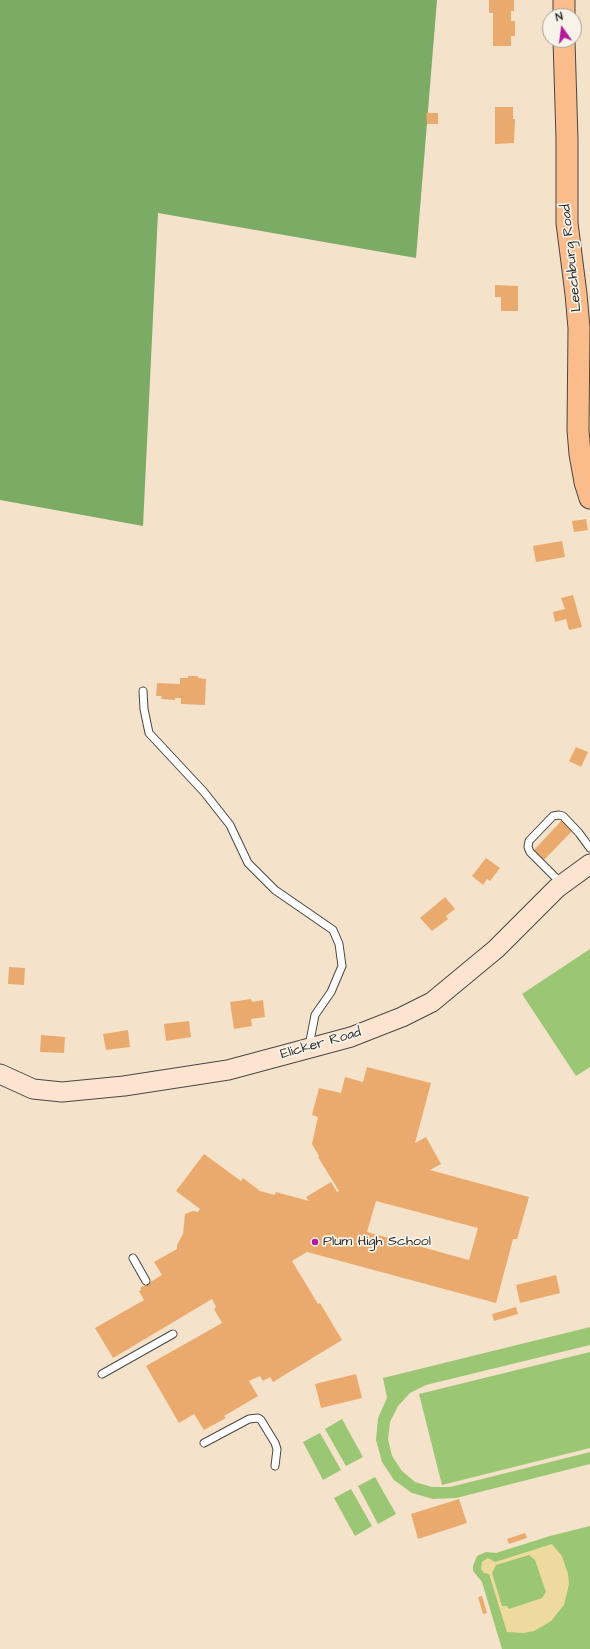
<!DOCTYPE html>
<html>
<head>
<meta charset="utf-8">
<style>
	body { margin:0 }
	#map { position:relative; width:590px; height:1649px; overflow:hidden; background:#f4e3ca; font-family:"Architects Daughter",sans-serif }
	canvas { display:block }
	.north { position:absolute; left:542px; top:8px; width:40px; height:40px; box-sizing:border-box; background:#f7f3e8; border:1px solid #a5a39c; border-radius:50%; rotate:346deg; font-size:11px; font-weight:700; line-height:16px; text-align:center; color:#2b2b2b }
	.north::after { content:''; display:block; margin:auto; width:14px; height:18px; background:#b5179e; clip-path:polygon(50% 0,100% 100%,50% 72%,0 100%) }
</style>
</head>
<body>
<div id="map">
<canvas width="590" height="1649"></canvas>
<div class="north">N</div>
</div>
<script>
const c = document.querySelector('canvas').getContext('2d');
c.lineJoin = 'round';
function paint(path, color) { c.fillStyle = color; c.fill(path, 'evenodd'); }
const shape = rows => new Path2D(rows.map(r => 'M' + r).join(''));
function strokePath(path, color, width, dash) { c.strokeStyle = color; c.lineWidth = width; c.lineCap = dash ? 'butt' : 'round'; c.setLineDash(dash || []); c.stroke(path); }
function drawText(font, color, halo, rows, align = 'center') {
  c.font = font + ' "Architects Daughter",sans-serif'; c.lineWidth = 3.5; c.setLineDash([]); c.textBaseline = 'middle'; c.strokeStyle = halo; c.fillStyle = color; for (const [text, x, y, turn = 0] of rows) {
    c.save(); c.translate(x, y); c.rotate((+turn || 0) * Math.PI / 180); c.textAlign = isNaN(turn) ? turn : align; if (halo) c.strokeText(text, 0, 0); c.fillText(text, 0, 0); c.restore();
  }
}
const green = shape([
	[590,949,590,1067,576,1076,522,994],
	[590,1327,590,1345,426,1385,410,1393,398,1406,390,1422,388,1439,392,1456,402,1471,415,1482,432,1487,450,1487,590,1452,590,1464,456,1498,433,1499,412,1493,394,1480,382,1462,376,1440,378,1418,387,1398,383,1378],
	[590,1352,590,1448,442,1485,419,1394],
	[342,1419,363,1457,346,1466,325,1429],
	[320,1433,341,1470,323,1480,303,1442],
	[375,1477,396,1514,378,1524,358,1486],
	[351,1489,372,1526,355,1536,334,1498],
	[590,1526,590,1649,502,1649,482,1582,473,1571,473,1566,477,1556,486,1552,496,1553,550,1536]
]);
const forest = shape([
	[0,0,437,0,416,258,158,213,143,526,0,500]
]);
const sand = shape([
	[552,1544,562,1556,568,1574,569,1584,564,1605,551,1621,543,1626,534,1631,524,1633,507,1632,489,1574,484,1573,481,1569,482,1562,488,1558,495,1562],
	[529,1555,535,1560,546,1592,542,1598,509,1609,507,1606,502,1606,492,1573,496,1565]
]);
const building = shape([
	[489,0,514,0,514,11,511,11,511,21,515,21,515,36,511,36,511,46,493,46,493,13,489,13],
	[495,107,513,107,513,119,515,119,514,143,495,144],
	[426,113,438,113,438,124,427,124],
	[495,285,518,286,518,311,501,311,501,297,495,297],
	[586,519,588,530,574,532,572,521],
	[562,541,565,557,536,562,533,546],
	[573,595,582,627,569,630,566,619,555,622,553,612,565,609,561,598],
	[188,676,198,676,198,678,206,679,205,705,181,704,181,698,175,698,175,700,161,699,162,696,156,696,157,683,180,684,180,678,188,678],
	[576,747,588,752,581,767,569,761],
	[563,819,574,829,544,860,534,850],
	[486,858,500,868,490,881,487,879,483,885,472,876],
	[445,897,455,909,446,916,448,919,432,931,420,918],
	[9,967,25,968,24,985,8,984],
	[251,999,252,1002,263,1000,265,1017,251,1019,252,1026,234,1029,230,1002],
	[189,1021,191,1037,166,1041,164,1024],
	[128,1030,130,1047,106,1050,103,1034],
	[41,1035,65,1037,64,1053,40,1052],
	[367,1067,431,1083,415,1143,426,1137,441,1164,430,1170,529,1197,517,1239,513,1239,496,1303,307,1252,292,1261,318,1304,320,1303,342,1340,273,1382,270,1377,263,1381,260,1376,249,1381,258,1396,224,1416,226,1418,204,1430,194,1414,179,1423,146,1366,222,1323,214,1309,216,1307,212,1299,113,1358,95,1328,144,1300,139,1291,141,1290,140,1288,162,1275,154,1262,177,1249,177,1245,183,1234,185,1214,193,1211,198,1212,200,1209,176,1191,204,1154,241,1181,243,1178,260,1191,275,1195,276,1192,309,1201,306,1197,331,1182,337,1192,339,1191,318,1157,319,1156,312,1144,318,1117,312,1115,319,1088,341,1093,345,1077,363,1082],
	[376,1201,478,1228,469,1260,367,1232],
	[556,1275,560,1293,520,1303,516,1285],
	[516,1307,518,1314,494,1321,492,1314],
	[356,1374,362,1398,321,1408,315,1384],
	[459,1499,467,1523,418,1539,411,1514],
	[525,1533,527,1538,509,1544,507,1539],
	[482,1596,487,1613,483,1614,478,1597]
]);
const lane = shape([
	[143,691,144,709,149,733,204,792,230,825,248,863,275,890,333,930,339,944,342,966,331,992,315,1015,309,1046],
	[562,884,530,852,528,847,529,841,553,816,559,815,563,816,579,833,590,848],
	[133,1258,146,1281],
	[102,1374,173,1334],
	[204,1443,249,1419,258,1418,261,1420,275,1443,277,1449,275,1466]
]);
const secondary = shape([
	[0,1074,33,1089,62,1092,124,1086,228,1070,351,1037,402,1017,432,1002,496,949,557,888,590,864]
]);
const primary = shape([
	[564,0,564,16],
	[564,40,567,139,567,223,576,294,579,328,578,430,580,454,585,482,590,498]
]);
const markers = [
	[315,1242,4,"#b5179e"]
];
const streetNames = [
	["Leechburg Road",572,258,-96],
	["Elicker Road",321,1044,-16]
];
const poiNames = [
	["Plum High School",323,1242]
];
paint(green, '#9bc673');
paint(forest, '#7cab65');
paint(sand, '#eeda9e');
paint(building, '#ebaa6d');
strokePath(lane, '#494743', 9);
strokePath(secondary, '#494743', 21);
strokePath(primary, '#494743', 23);
strokePath(lane, '#fff', 7);
strokePath(secondary, '#fde4d1', 19);
strokePath(primary, '#fabc8b', 21);
for (const [x, y, r, color] of markers) { const dot = new Path2D(); dot.arc(x, y, r, 0, 2 * Math.PI); c.fillStyle = color; c.fill(dot); strokePath(dot, '#f7f3e8', 1.5); }
drawText('14px', '#2b2b2b', '#f7f3e8', streetNames);
drawText('14px', '#2b2b2b', '#f7f3e8', poiNames, 'left');
</script>
</body>
</html>
